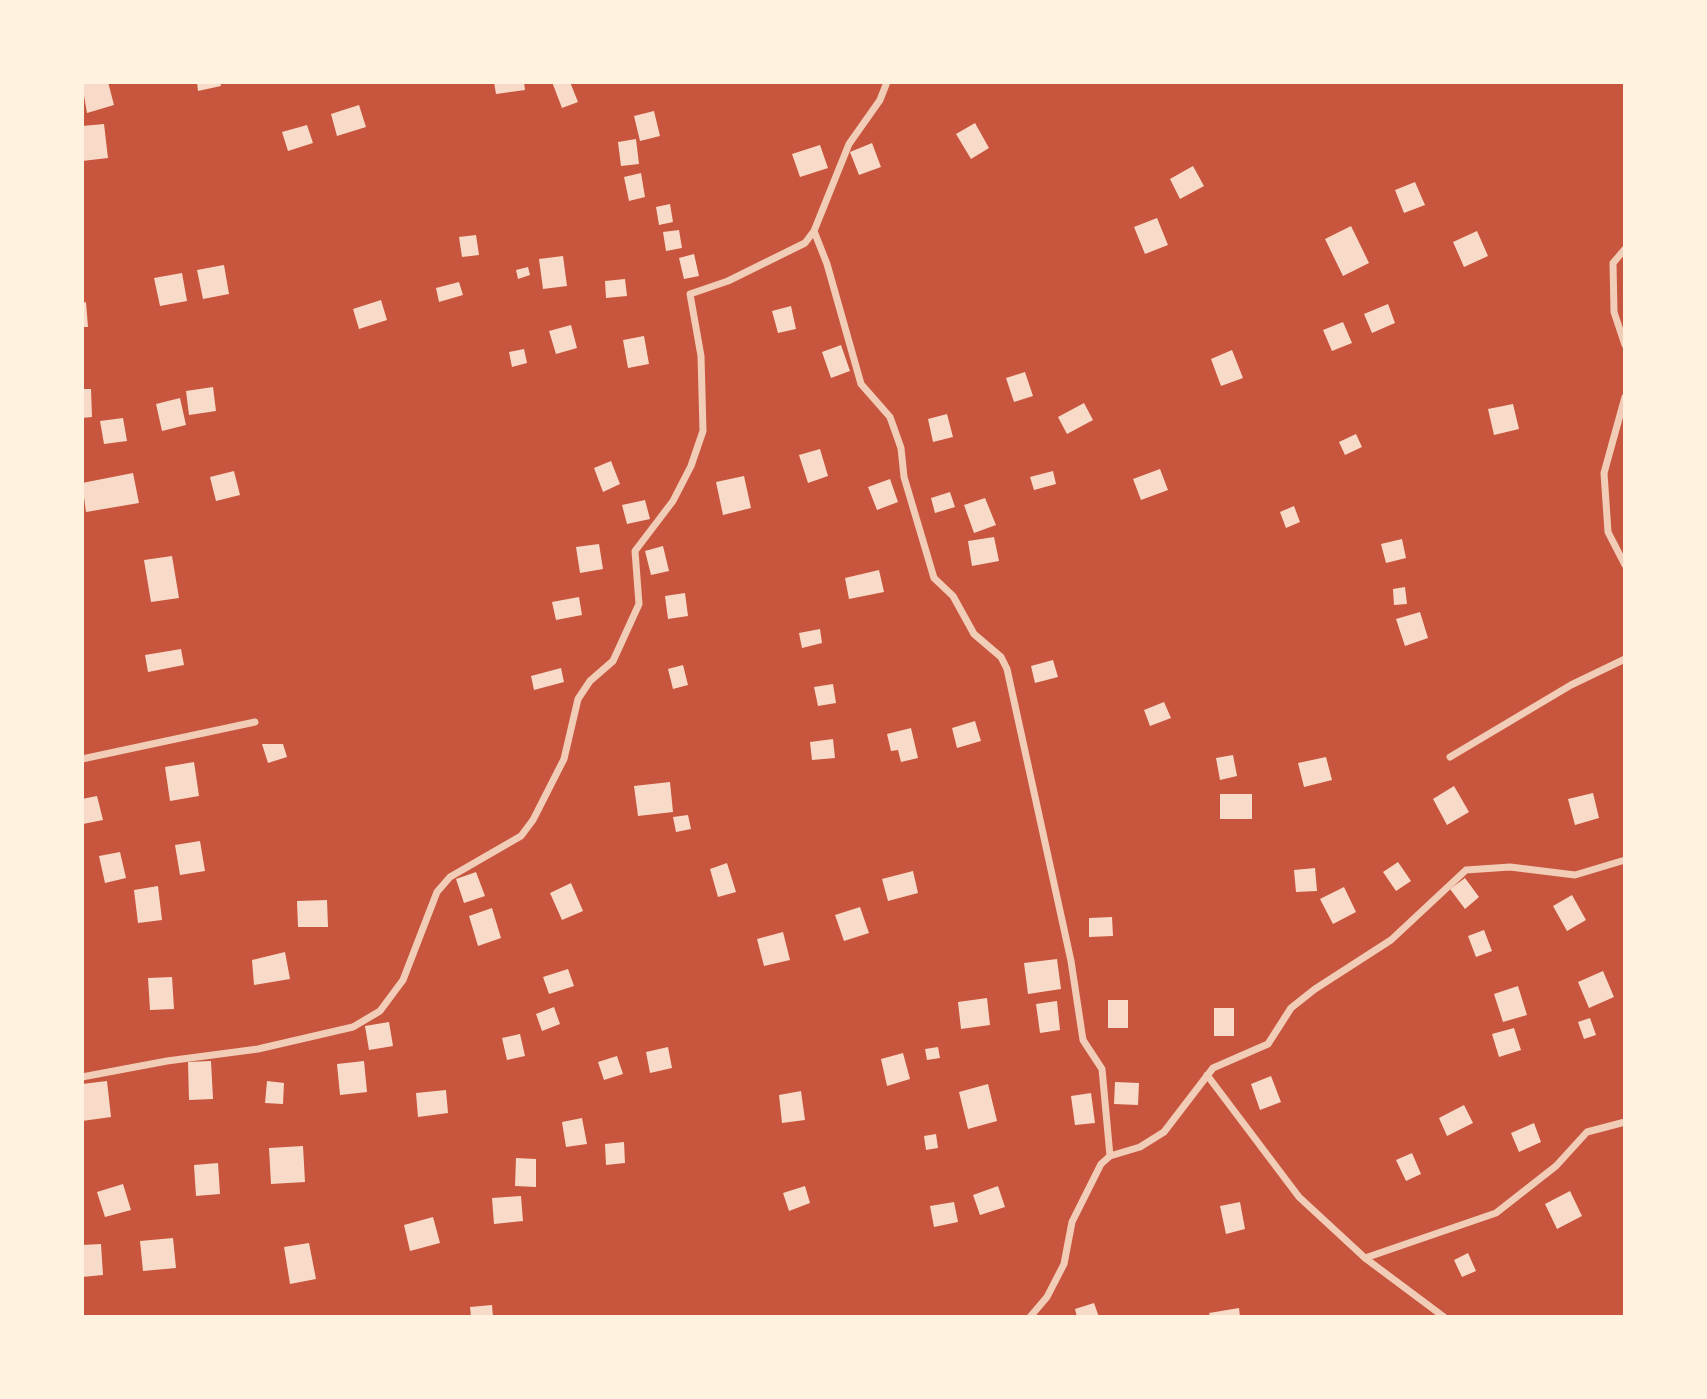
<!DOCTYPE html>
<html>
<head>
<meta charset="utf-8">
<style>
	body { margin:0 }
	#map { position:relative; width:1707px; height:1399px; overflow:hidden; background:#c8553d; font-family:Commissioner,sans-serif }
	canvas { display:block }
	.frame { position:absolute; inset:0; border:84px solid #fff3e0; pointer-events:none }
</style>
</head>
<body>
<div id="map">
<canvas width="1707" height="1399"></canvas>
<div class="frame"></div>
</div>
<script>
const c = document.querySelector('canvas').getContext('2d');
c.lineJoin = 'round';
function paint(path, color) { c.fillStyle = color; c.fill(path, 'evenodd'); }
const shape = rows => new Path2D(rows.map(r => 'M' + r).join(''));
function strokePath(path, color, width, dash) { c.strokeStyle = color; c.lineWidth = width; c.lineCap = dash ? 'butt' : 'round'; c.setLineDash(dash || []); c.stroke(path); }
const building = shape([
	[108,82,114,105,87,113,82,84],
	[197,82,220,82,221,86,198,91],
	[494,82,524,82,525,90,496,94],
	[552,82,570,82,578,102,562,108],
	[359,105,366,127,337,136,331,114],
	[654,111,660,136,640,141,634,116],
	[975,123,989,148,971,159,956,134],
	[104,124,108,158,82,161,82,126],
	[307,125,313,143,288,151,282,132],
	[636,139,639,164,621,166,618,142],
	[872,143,881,167,859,175,850,152],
	[820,145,828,168,800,177,792,154],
	[1193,166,1204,186,1180,199,1170,179],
	[641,173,645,197,629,201,624,177],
	[1415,182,1425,205,1404,213,1395,190],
	[670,204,673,222,659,225,656,207],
	[1157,218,1168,245,1145,254,1134,227],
	[1351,226,1369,263,1343,276,1325,239],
	[679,230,682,248,666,251,663,232],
	[1477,231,1488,256,1464,267,1453,242],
	[476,235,479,255,462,257,459,237],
	[694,254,699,276,684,279,679,258],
	[563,256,567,286,543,289,539,259],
	[224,265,229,294,203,299,197,270],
	[528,267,530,275,518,279,516,270],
	[182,273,187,301,160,306,154,278],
	[625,279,627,296,606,298,605,281],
	[459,282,463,295,439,302,436,288],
	[381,300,387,320,359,329,353,309],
	[86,302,88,327,82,327,82,303],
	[1388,304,1395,323,1372,333,1364,314],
	[791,306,796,329,778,333,772,311],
	[1343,322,1352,343,1332,351,1323,330],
	[571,325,577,348,556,354,549,331],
	[644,336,649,364,628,368,623,340],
	[841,345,850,371,831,378,822,352],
	[524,349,527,363,512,367,509,352],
	[1232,350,1243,378,1221,386,1211,359],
	[1025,372,1033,396,1014,402,1006,378],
	[213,387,216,411,189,415,186,391],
	[82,389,91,389,92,417,82,418],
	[180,398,186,425,162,431,156,404],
	[1084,403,1093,420,1067,434,1058,417],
	[1513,404,1519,429,1494,435,1488,409],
	[947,414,953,437,933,442,928,419],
	[123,418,127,441,104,444,100,421],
	[1356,434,1362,447,1345,455,1339,442],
	[820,449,828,476,808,483,799,455],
	[611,461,620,484,603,492,594,468],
	[1160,469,1168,490,1141,500,1133,479],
	[234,471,240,495,216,501,210,477],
	[1053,471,1056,484,1034,490,1030,477],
	[133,473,139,503,86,512,82,483],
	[744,476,751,508,723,515,716,482],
	[890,479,898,502,877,510,868,487],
	[950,492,955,507,935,513,931,498],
	[985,498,996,525,974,533,964,505],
	[645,500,650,519,627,524,622,505],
	[1294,506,1300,522,1286,528,1280,512],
	[994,537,999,561,972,566,968,541],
	[1402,539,1406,558,1386,563,1381,544],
	[599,544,603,569,580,573,576,547],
	[663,546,669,571,651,575,645,551],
	[172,556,179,598,151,602,144,560],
	[879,570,884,592,849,599,845,578],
	[1405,587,1407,604,1394,605,1393,589],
	[685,593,688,616,668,619,665,596],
	[579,597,582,615,556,620,552,602],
	[1420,612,1428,638,1405,646,1396,619],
	[820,629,822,643,802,648,799,633],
	[181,649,184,665,148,672,145,655],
	[1053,660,1058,677,1035,683,1031,666],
	[683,665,688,685,673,689,668,669],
	[561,668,564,682,534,690,531,676],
	[833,684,836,703,818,706,814,687],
	[1164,702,1171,718,1150,726,1144,710],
	[975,721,981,741,957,748,952,728],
	[911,728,918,758,901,762,898,750,891,751,887,734],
	[833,739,835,758,812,760,810,742],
	[262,744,283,744,287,757,268,763],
	[1233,755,1237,776,1220,780,1216,758],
	[1326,757,1332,780,1304,787,1298,763],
	[194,762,199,796,170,801,165,767],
	[670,782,673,812,638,816,634,786],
	[1454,786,1469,812,1447,825,1433,799],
	[1593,793,1599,818,1575,825,1568,799],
	[1220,794,1252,794,1252,819,1220,819],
	[97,796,103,820,83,824,82,799],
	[688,815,691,829,676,832,673,817],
	[200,841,205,871,180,875,175,845],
	[120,852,126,878,105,883,99,856],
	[1398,862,1411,881,1396,891,1383,872],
	[727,863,736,892,718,897,710,869],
	[1315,868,1317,891,1296,892,1294,870],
	[913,871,918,893,888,901,882,879],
	[476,872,485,896,464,903,456,879],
	[1465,878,1479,897,1465,909,1450,889],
	[571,883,583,911,562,920,550,893],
	[158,886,162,920,138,923,134,890],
	[1344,887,1356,912,1333,924,1320,899],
	[1572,895,1586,920,1567,931,1553,906],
	[327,900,328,927,298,927,297,901],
	[860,907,869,933,844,941,835,915],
	[492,908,501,938,478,946,469,916],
	[1112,917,1113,936,1089,937,1089,918],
	[1484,930,1492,951,1476,957,1468,936],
	[783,932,790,960,764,966,757,939],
	[285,952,290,979,254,985,252,960],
	[1057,959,1061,989,1028,994,1024,963],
	[568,969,574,986,549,994,543,977],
	[1603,971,1614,997,1589,1008,1578,982],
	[172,977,174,1009,150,1010,148,978],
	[1518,986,1527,1015,1503,1022,1494,994],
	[987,998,990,1025,961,1029,958,1002],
	[1108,1000,1128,1000,1128,1028,1108,1028],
	[1057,1001,1060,1030,1040,1033,1036,1004],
	[554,1007,560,1024,542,1031,536,1014],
	[1214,1008,1234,1008,1234,1036,1214,1036],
	[1590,1018,1596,1035,1584,1039,1578,1022],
	[389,1022,393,1046,369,1050,365,1026],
	[1514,1028,1521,1050,1499,1057,1492,1034],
	[520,1034,525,1056,507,1060,502,1038],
	[668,1047,672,1068,650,1073,646,1052],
	[938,1047,940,1058,927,1060,925,1049],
	[903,1053,910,1079,887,1086,881,1059],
	[617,1056,623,1074,604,1080,598,1062],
	[211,1061,213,1099,189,1100,188,1062],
	[364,1061,367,1092,340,1095,337,1064],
	[1271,1076,1281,1102,1260,1110,1251,1084],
	[107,1081,111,1117,82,1121,82,1084],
	[267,1081,284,1083,283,1104,265,1103],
	[1115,1082,1139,1083,1138,1105,1114,1104],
	[988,1084,997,1121,968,1129,959,1092],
	[446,1090,448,1113,418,1117,416,1093],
	[801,1091,805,1120,782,1123,779,1095],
	[1091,1093,1095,1123,1075,1125,1071,1096],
	[1464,1105,1473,1123,1447,1136,1439,1118],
	[582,1118,587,1144,566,1147,562,1122],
	[1534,1123,1541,1142,1519,1152,1511,1133],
	[936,1134,938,1148,926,1150,924,1136],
	[624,1142,625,1163,606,1165,605,1144],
	[303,1146,305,1182,271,1184,269,1148],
	[1412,1153,1421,1174,1406,1181,1396,1160],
	[516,1158,536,1159,536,1187,515,1186],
	[218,1163,220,1194,196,1196,194,1165],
	[123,1184,131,1210,105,1217,97,1192],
	[805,1186,810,1203,789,1211,783,1193],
	[998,1186,1005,1207,980,1215,973,1195],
	[1570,1191,1582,1216,1557,1229,1545,1204],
	[521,1196,523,1221,494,1224,492,1198],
	[954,1202,958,1222,934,1227,930,1206],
	[1240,1202,1245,1229,1226,1234,1220,1206],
	[433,1217,440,1243,410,1251,404,1225],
	[173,1238,176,1268,143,1271,140,1241],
	[309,1243,316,1279,290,1284,284,1247],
	[101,1244,103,1275,82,1277,82,1245],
	[1468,1253,1476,1271,1462,1277,1454,1260],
	[1094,1303,1099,1317,1077,1317,1075,1309],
	[492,1305,493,1317,471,1317,470,1307],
	[1239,1308,1240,1317,1210,1317,1209,1313]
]);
const minor = shape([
	[814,231,827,264,861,384,890,417,901,448,904,477,934,578,953,596,974,634,1001,657,1007,669,1071,961,1083,1040,1102,1069,1110,1156],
	[1625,249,1613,263,1614,312,1625,345],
	[1625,397,1604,473,1608,532,1625,565],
	[1450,757,1571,685,1625,659],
	[82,759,255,722],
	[1207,1075,1299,1197,1365,1258,1444,1317],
	[82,1077,167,1061,258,1049,353,1027,380,1011,403,980,437,892,450,877,521,836,533,820,564,759,578,699,590,681,613,661,639,604,635,551,673,501,691,466,703,431,701,356,690,294,728,281,805,243,814,231,849,144,880,100,887,82],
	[1365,1258,1496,1213,1556,1166,1587,1132,1625,1122],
	[1030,1317,1047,1297,1064,1264,1072,1222,1101,1164,1110,1156,1140,1147,1164,1132,1213,1068,1268,1044,1291,1008,1315,989,1391,940,1466,870,1510,867,1575,875,1625,860]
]);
paint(building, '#f7dbc8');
strokePath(minor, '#f1ccb7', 7);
</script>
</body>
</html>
